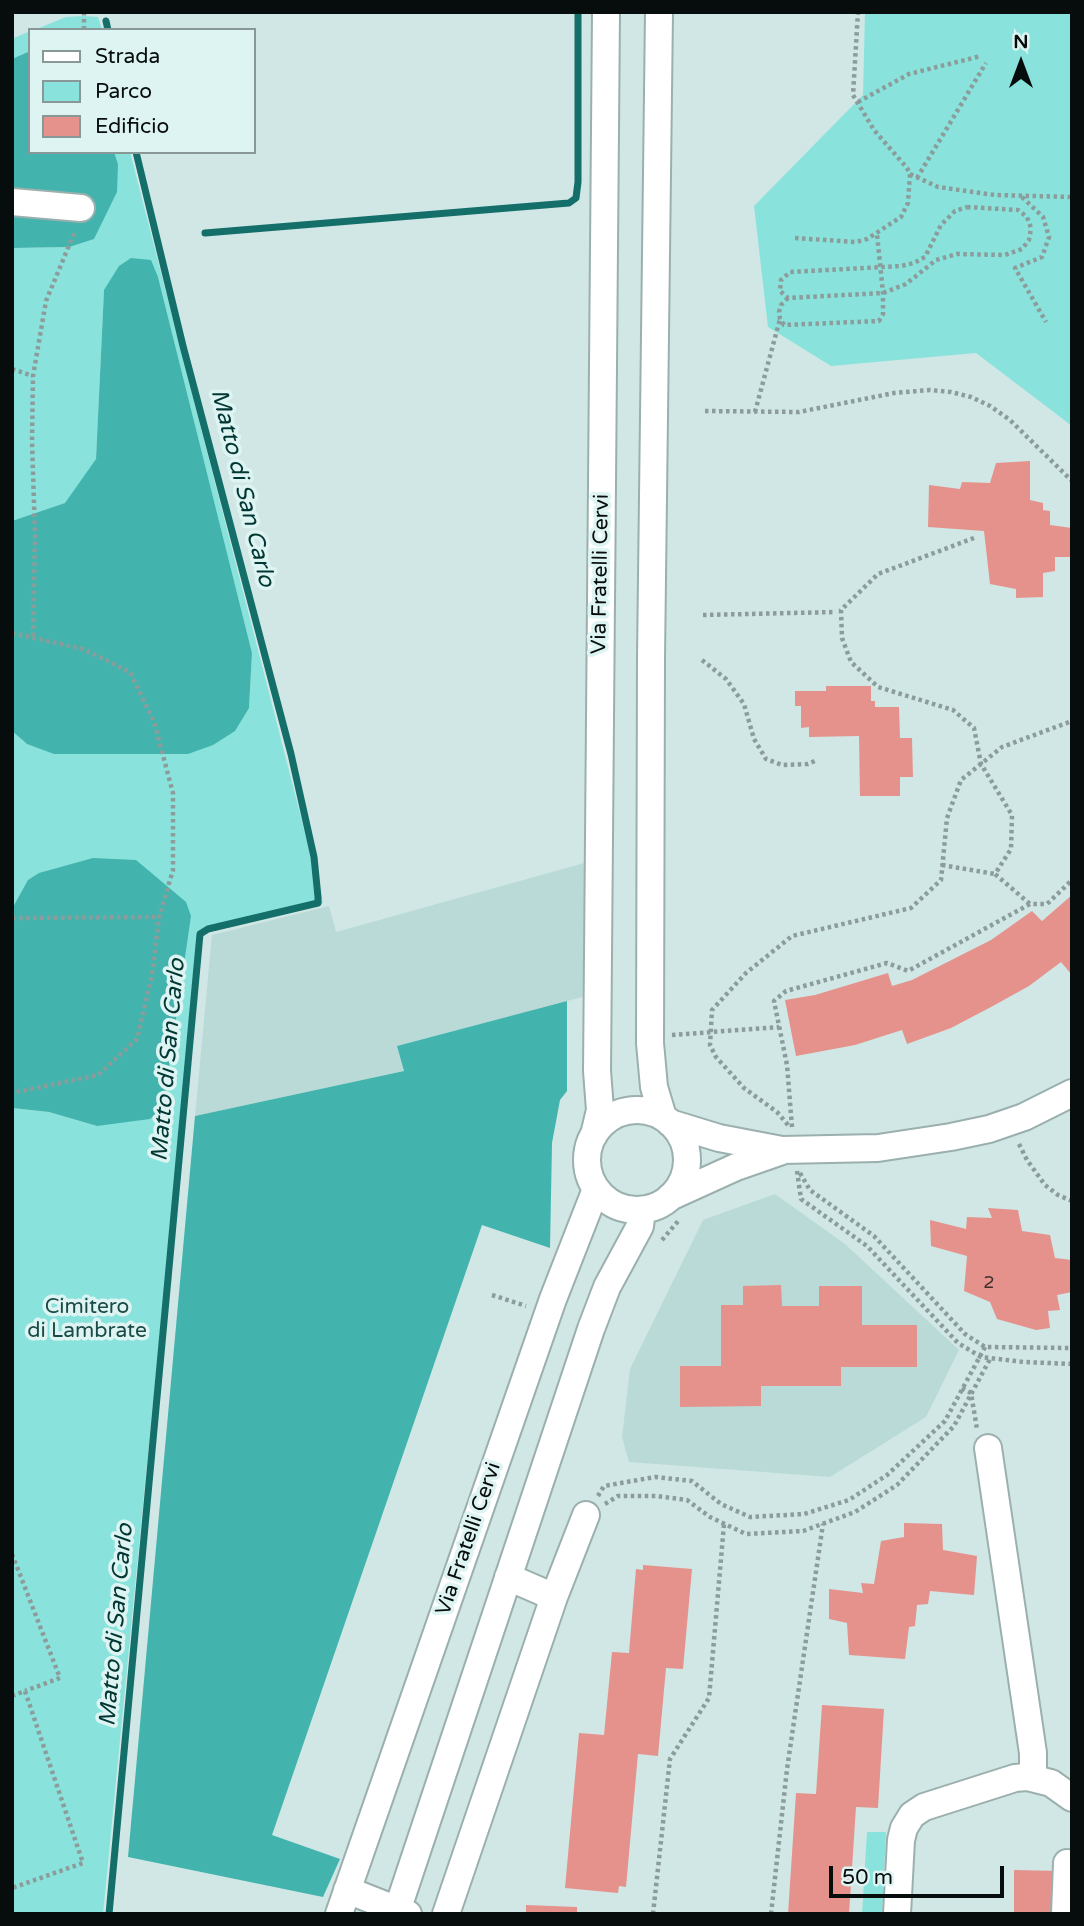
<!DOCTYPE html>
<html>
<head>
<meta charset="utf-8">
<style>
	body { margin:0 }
	#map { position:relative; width:1084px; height:1926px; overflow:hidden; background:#d0e7e5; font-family:"Varela Round",sans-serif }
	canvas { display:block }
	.frame { position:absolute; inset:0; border:14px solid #060d0c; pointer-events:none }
	.legend { position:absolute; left:28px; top:28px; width:228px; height:126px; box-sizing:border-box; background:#def4f2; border:2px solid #889896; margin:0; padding:9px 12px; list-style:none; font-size:21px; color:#060d0c }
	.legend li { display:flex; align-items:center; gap:14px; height:35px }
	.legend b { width:35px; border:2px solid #889896 }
	.north { position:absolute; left:986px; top:28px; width:70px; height:70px; -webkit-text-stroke:5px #def4f2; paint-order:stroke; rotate:0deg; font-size:19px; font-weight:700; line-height:28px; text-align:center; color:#060d0c }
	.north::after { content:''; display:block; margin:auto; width:24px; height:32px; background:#060d0c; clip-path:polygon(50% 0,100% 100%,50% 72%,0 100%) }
	.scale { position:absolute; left:829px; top:1866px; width:175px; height:32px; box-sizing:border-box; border:4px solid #060d0c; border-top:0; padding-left:9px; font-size:21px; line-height:24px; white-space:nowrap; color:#060d0c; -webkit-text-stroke:5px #def4f2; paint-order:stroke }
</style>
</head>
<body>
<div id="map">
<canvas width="1084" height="1926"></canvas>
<div class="frame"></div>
<ul class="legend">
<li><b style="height:9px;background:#fff"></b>Strada</li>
<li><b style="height:19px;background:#89e3dc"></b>Parco</li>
<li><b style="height:19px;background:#e5928c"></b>Edificio</li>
</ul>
<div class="north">N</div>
<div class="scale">50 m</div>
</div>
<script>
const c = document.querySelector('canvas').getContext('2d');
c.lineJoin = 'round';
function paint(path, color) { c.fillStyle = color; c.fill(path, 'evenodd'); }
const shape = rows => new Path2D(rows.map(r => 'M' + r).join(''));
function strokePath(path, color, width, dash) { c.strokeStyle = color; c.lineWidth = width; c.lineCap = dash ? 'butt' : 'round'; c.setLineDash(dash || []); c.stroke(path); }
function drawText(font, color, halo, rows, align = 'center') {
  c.font = font + ' "Varela Round",sans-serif'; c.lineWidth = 7; c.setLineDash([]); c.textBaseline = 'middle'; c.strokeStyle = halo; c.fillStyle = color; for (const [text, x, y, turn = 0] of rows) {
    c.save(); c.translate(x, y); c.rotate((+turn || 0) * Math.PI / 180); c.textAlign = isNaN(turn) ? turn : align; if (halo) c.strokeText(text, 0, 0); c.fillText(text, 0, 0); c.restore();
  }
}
const built = shape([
	[588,862,586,996,397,1046,404,1071,195,1116,212,935,329,906,336,932],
	[775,1194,845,1244,959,1350,926,1417,830,1477,629,1462,622,1437,630,1369,703,1220]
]);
const green = shape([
	[865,12,1072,12,1072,426,976,353,831,366,768,327,754,206,863,95],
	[84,16,98,17,102,30,34,30,66,17],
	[30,31,30,51,12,59,12,39],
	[114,152,130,152,323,903,199,932,103,1914,12,1914,12,1108,49,1112,97,1126,12,909,12,731,27,744,249,708,252,653,158,277,104,290,96,459,66,503,12,521,12,248,69,247,118,165],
	[867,1832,886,1832,882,1914,862,1914]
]);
const forest = shape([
	[30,51,30,152,114,152,118,164,117,192,94,239,69,247,12,248,12,59],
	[131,258,151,260,158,277,252,653,249,708,235,731,213,745,188,754,54,754,27,744,12,731,12,521,65,503,96,459,104,290,119,266],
	[93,858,136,860,186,902,191,916,163,1108,150,1119,97,1126,49,1112,12,1108,12,909,28,880,39,873],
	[567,1001,567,1091,560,1100,552,1143,550,1248,482,1225,272,1835,340,1859,323,1897,128,1857,195,1116,404,1071,397,1046]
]);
const stream = shape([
	[106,21,108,30],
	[205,233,569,203,576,198,578,182,578,12],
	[109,1914,200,934,208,929,318,903,318,897,314,857,291,754,183,346,136,152]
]);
const building = shape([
	[1030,461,1030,500,1043,503,1043,510,1050,511,1050,525,1072,528,1072,557,1055,557,1055,571,1043,573,1043,597,1016,598,1016,589,990,584,984,531,928,527,929,485,960,489,962,482,990,483,996,463],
	[826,686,871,686,871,701,875,701,875,707,899,707,900,738,912,738,913,777,900,777,900,796,860,796,859,736,809,737,809,727,801,728,801,706,795,706,795,691,826,691],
	[1072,895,1072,975,1061,962,1029,986,991,1007,951,1028,907,1044,902,1030,855,1045,796,1056,785,1000,815,995,888,973,892,986,912,980,991,940,1032,911,1042,921],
	[988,1208,1018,1210,1022,1231,1050,1235,1055,1258,1072,1260,1072,1292,1057,1295,1060,1310,1048,1311,1050,1328,1036,1330,997,1319,990,1302,964,1291,967,1256,931,1246,930,1220,966,1229,967,1217,992,1218],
	[781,1285,782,1306,819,1306,819,1286,862,1286,862,1325,917,1325,917,1367,841,1367,841,1386,761,1386,761,1406,680,1407,680,1366,721,1366,721,1305,743,1305,743,1286],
	[904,1523,942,1524,943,1550,977,1556,974,1595,930,1591,928,1604,917,1605,915,1626,909,1627,905,1659,849,1655,847,1623,829,1619,829,1589,863,1593,861,1583,874,1584,881,1541,904,1537],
	[643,1565,692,1569,683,1669,666,1668,658,1756,638,1754,626,1887,619,1886,618,1893,565,1888,579,1733,604,1735,612,1652,629,1653,636,1569,643,1570],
	[822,1705,884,1709,878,1808,856,1807,849,1914,788,1914,796,1793,816,1794],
	[1014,1870,1062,1871,1061,1914,1014,1914],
	[526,1905,577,1907,577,1914,526,1914]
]);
const path = shape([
	[84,12,84,30],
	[858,102,909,74,981,56],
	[910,174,938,187,995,195,1072,197],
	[917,178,986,63],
	[1022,197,1043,217,1049,237,1042,257,1015,268,1046,322],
	[967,207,1018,210,1027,217,1031,228,1029,240,1022,249,1005,255,957,254,936,260,906,284,883,293,788,298,780,291,781,280,790,272,901,266,914,263,925,257,941,225,955,211,967,207],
	[795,238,856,242,867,239,901,217,908,203,910,174,907,168,874,130,853,95,858,12],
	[788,298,781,305,779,312,780,319,784,325,879,321,883,314,883,293,877,234],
	[12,369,33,376],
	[705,411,799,412,894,393,930,390,951,392,971,397,990,406,1010,420,1072,481],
	[755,412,780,319],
	[974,538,878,574,841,610,842,638,851,662,878,687,953,710,974,728,981,764,1012,815,1011,849,995,874,1030,904],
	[703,615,836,612],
	[12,633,83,649,130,672,154,722,173,793,173,870,159,917,152,975,137,1039,98,1075,12,1093],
	[33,636,35,535,32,441,33,376,46,301,75,231],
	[702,660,726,679,744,704,754,739,766,759,782,765,808,764,817,760],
	[942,865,995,874],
	[12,918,159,917],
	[672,1035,779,1027],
	[788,1125,777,1112,744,1088,716,1057,710,1045,712,1010,746,973,792,936,911,908,941,880,947,818,961,780,1002,747,1072,721],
	[792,1127,787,1065,774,1001,786,991,887,963,908,971,1030,904,1047,904,1072,880],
	[1019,1144,1027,1160,1045,1185,1058,1195,1072,1201],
	[797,1171,801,1199,867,1246,958,1343,981,1357,1024,1362,1072,1364],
	[800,1173,810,1190,874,1236,965,1334,985,1347,1072,1348],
	[662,1240,679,1220],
	[492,1295,526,1306],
	[962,1388,971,1393,977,1429],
	[598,1496,604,1486,655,1477,692,1481,721,1504,750,1517,804,1514,849,1500,887,1475,945,1421,985,1347],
	[605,1504,618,1496,657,1496,687,1500,710,1517,746,1534,803,1531,855,1512,897,1485,954,1426,990,1359],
	[12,1554,60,1678,25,1691],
	[12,1696,25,1691,83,1863,12,1888],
	[653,1914,670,1759,709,1698,724,1524],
	[771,1914,787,1769,823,1524]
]);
const minor = shape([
	[659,12,651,658,650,1043,654,1087,663,1117],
	[12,202,81,208],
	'587 1160a50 50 0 1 1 100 0a50 50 0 1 1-100 0Z',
	[670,1123,719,1138,782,1150,878,1148,951,1137,989,1129,1024,1117,1072,1093],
	[594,1135,600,1110,597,1071,606,12],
	[670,1197,736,1167,782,1151],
	[988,1448,1033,1753,1033,1778],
	[508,1577,554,1597],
	[347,1890,408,1914],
	[339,1914,553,1299,596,1189],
	[396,1914,591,1329,607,1287,640,1226,642,1210],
	[446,1914,554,1597,586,1515],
	[897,1914,901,1840,904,1828,912,1815,924,1807,1015,1778,1027,1777,1051,1783,1072,1798],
	[1065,1914,1067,1863]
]);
const numberNames = [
	["2",989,1283]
];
const streetNames = [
	["Via Fratelli Cervi",601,574,-89],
	["Via Fratelli Cervi",469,1539,-71]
];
const parkNames = [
	["Cimitero",87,1307],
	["di Lambrate",87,1331]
];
const waterNames = [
	["Matto di San Carlo",242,488,76],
	["Matto di San Carlo",169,1060,-85],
	["Matto di San Carlo",117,1625,-85]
];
paint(built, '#badad7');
paint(green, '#89e3dc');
paint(forest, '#42b4ad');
strokePath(stream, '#146e69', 7);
paint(building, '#e5928c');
strokePath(minor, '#9bb0ae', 30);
strokePath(path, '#8b9c9b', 4.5, [3.5, 3.5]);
strokePath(minor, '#fff', 26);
drawText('18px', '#3e2e2c', null, numberNames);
drawText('21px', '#060d0c', '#def4f2', streetNames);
drawText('21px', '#1a4b48', '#def4f2', parkNames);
drawText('italic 23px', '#003633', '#def4f2', waterNames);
</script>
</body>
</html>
